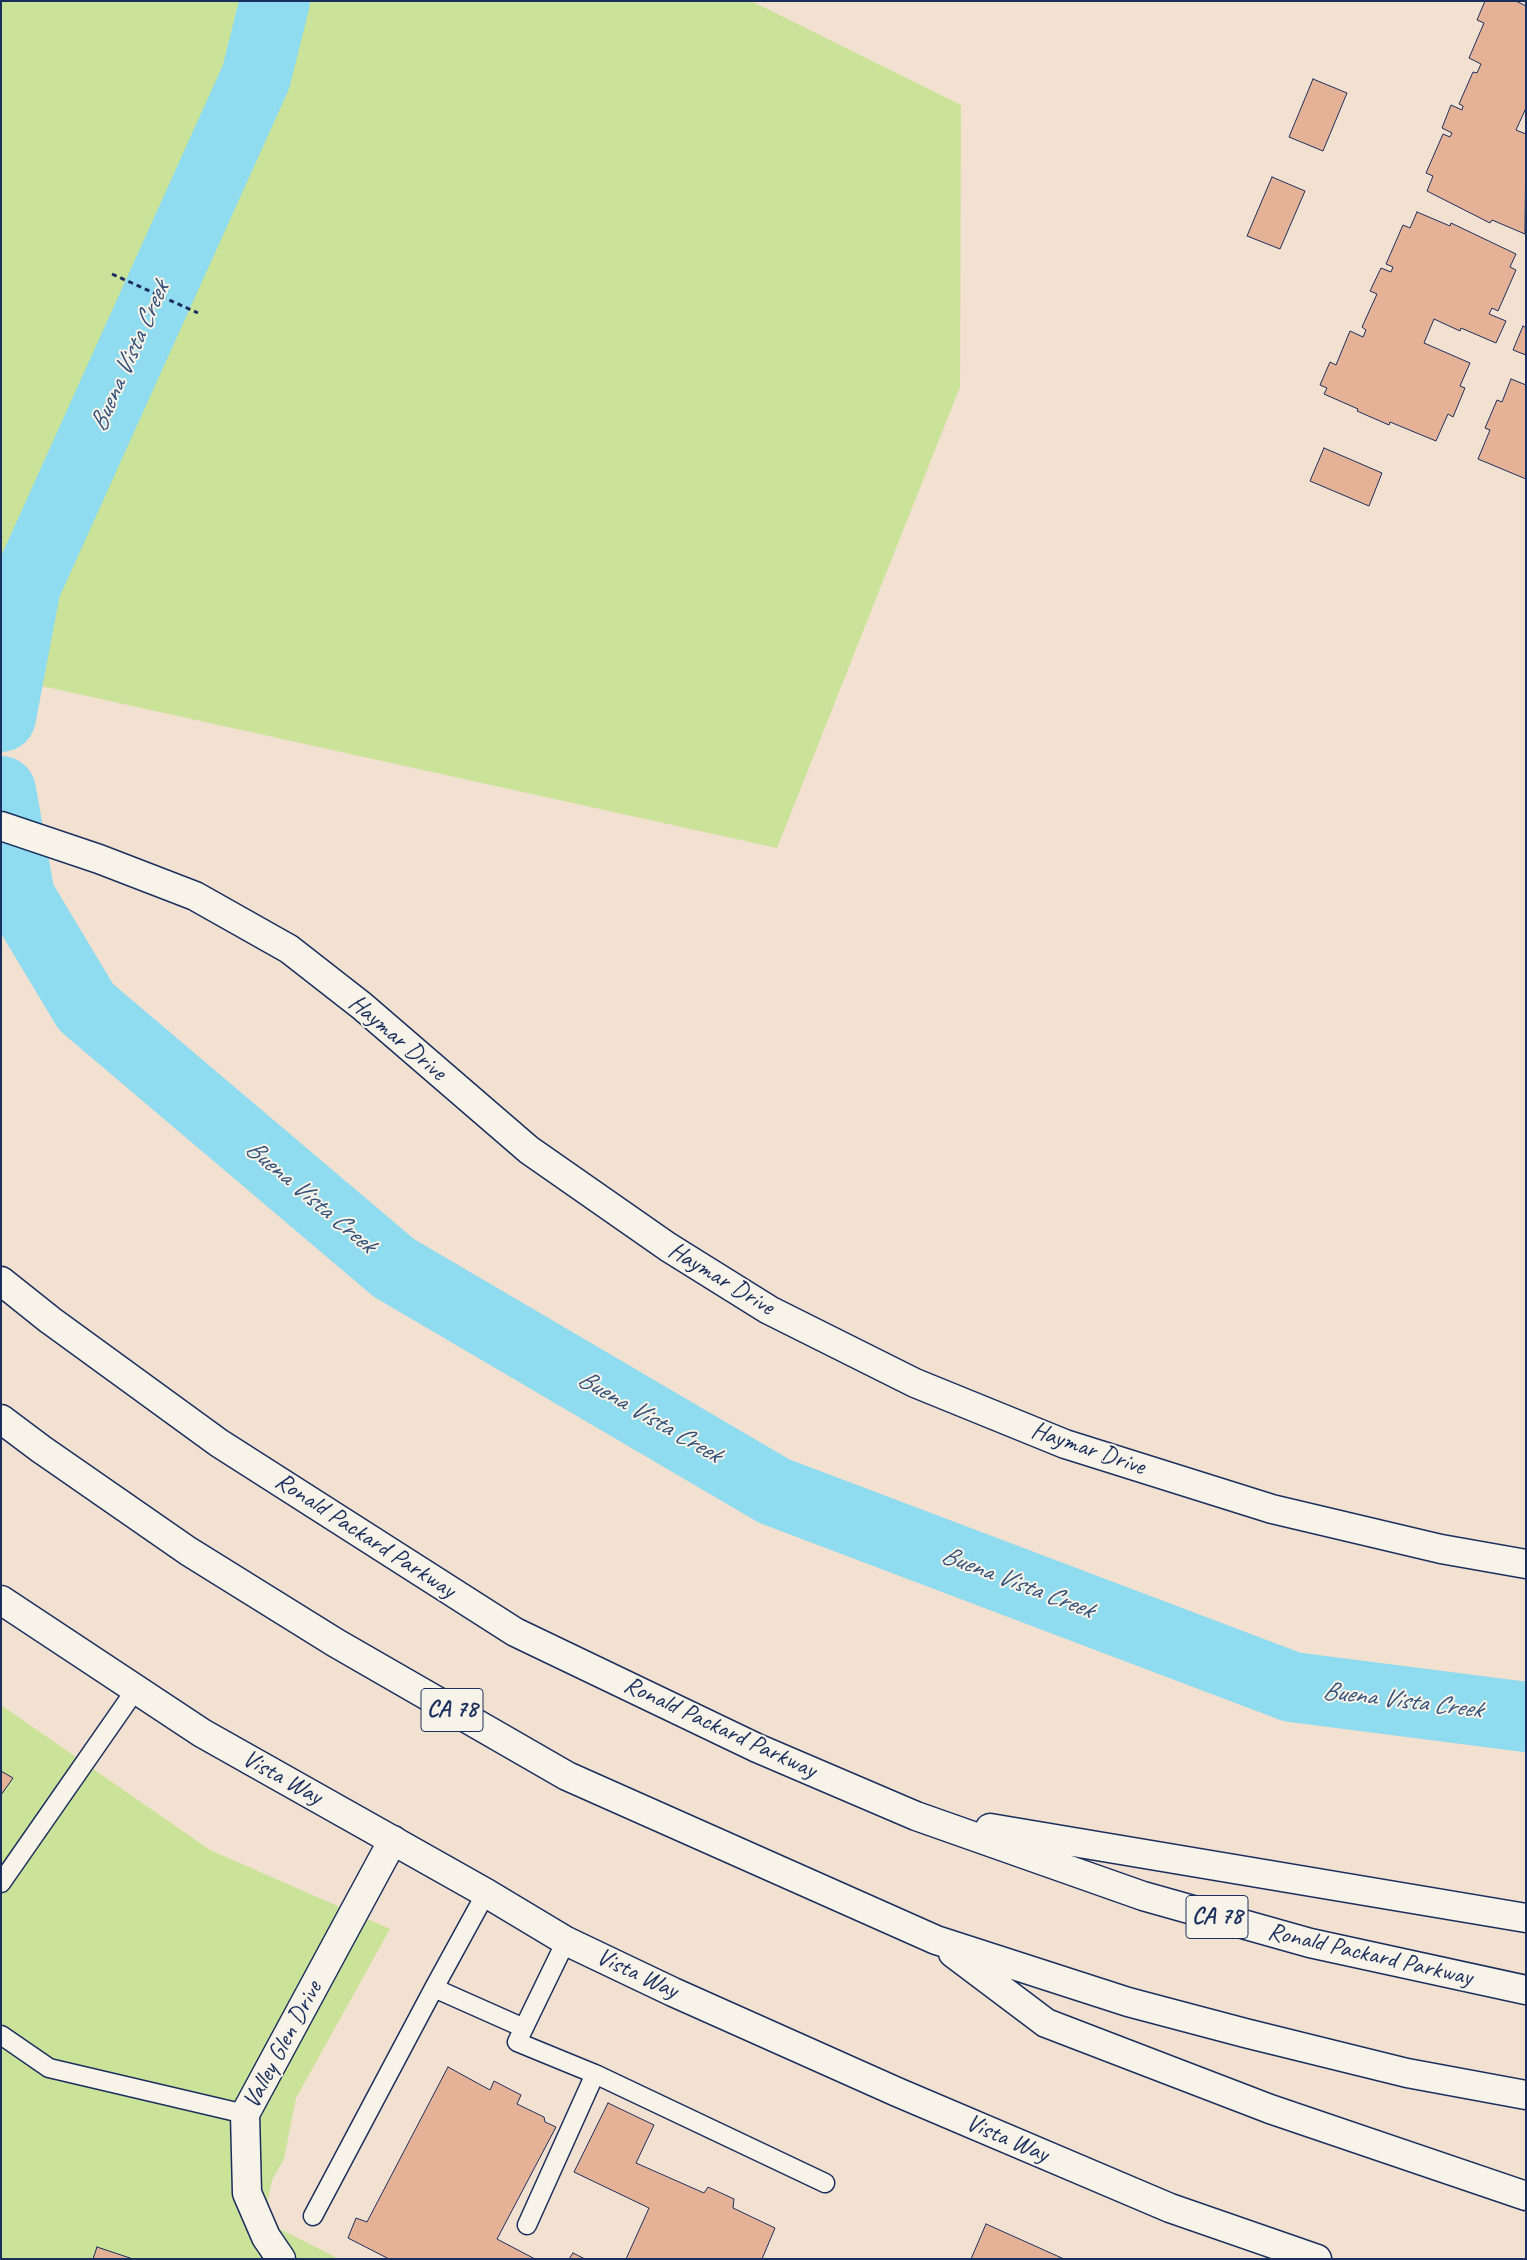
<!DOCTYPE html>
<html>
<head>
<meta charset="utf-8">
<style>
	body { margin:0 }
	#map { position:relative; width:1527px; height:2260px; overflow:hidden; background:#f2e0d0; font-family:Caveat,sans-serif }
	canvas { display:block }
	.frame { position:absolute; inset:0; border:2px solid #1b2f5e; pointer-events:none }
</style>
</head>
<body>
<div id="map">
<canvas width="1527" height="2260"></canvas>
<div class="frame"></div>
</div>
<script>
const c = document.querySelector('canvas').getContext('2d');
c.lineJoin = 'round';
function paint(path, color) { c.fillStyle = color; c.fill(path, 'evenodd'); }
const shape = rows => new Path2D(rows.map(r => 'M' + r).join(''));
function strokePath(path, color, width, dash) { c.strokeStyle = color; c.lineWidth = width; c.lineCap = dash ? 'butt' : 'round'; c.setLineDash(dash || []); c.stroke(path); }
function drawText(font, color, halo, rows, align = 'center') {
  c.font = font + ' Caveat,sans-serif'; c.lineWidth = 4; c.setLineDash([]); c.textBaseline = 'middle'; c.strokeStyle = halo; c.fillStyle = color; for (const [text, x, y, turn = 0] of rows) {
    c.save(); c.translate(x, y); c.rotate((+turn || 0) * Math.PI / 180); c.textAlign = isNaN(turn) ? turn : align; if (halo) c.strokeText(text, 0, 0); c.fillText(text, 0, 0); c.restore();
  }
}
const green = shape([
	[1,1,751,1,961,105,960,387,777,848,1,677],
	[1,1705,210,1850,390,1929,296,2098,284,2159,272,2180,268,2199,272,2225,339,2259,1,2259]
]);
const river = shape([
	[1,717,26,586,256,77,275,1],
	[1,791,20,897,86,1007,394,1268,774,1491,1292,1687,1526,1717]
]);
const building = shape([
	[1485,1,1516,1,1526,6,1526,108,1516,130,1526,134,1525,234,1492,220,1490,223,1427,191,1433,176,1426,173,1443,134,1450,137,1452,133,1442,128,1451,105,1462,110,1463,106,1459,104,1473,72,1477,73,1481,64,1469,58,1484,23,1477,20,1485,1],
	[1313,79,1347,93,1323,151,1289,137,1313,79],
	[1272,177,1305,191,1280,249,1247,236,1272,177],
	[1417,212,1450,226,1451,223,1516,254,1510,267,1516,270,1498,311,1492,308,1489,314,1506,321,1496,343,1461,328,1460,331,1434,319,1424,343,1470,363,1460,386,1465,388,1453,417,1448,414,1436,441,1390,422,1389,425,1357,411,1358,409,1324,394,1327,388,1320,385,1330,362,1336,365,1350,331,1363,337,1366,330,1362,327,1377,294,1370,291,1381,268,1391,272,1393,267,1386,264,1403,225,1410,228,1417,212],
	[1523,326,1526,328,1526,355,1513,350,1523,326],
	[1511,379,1526,385,1526,482,1526,479,1478,459,1490,430,1485,428,1497,400,1502,402,1511,379],
	[1324,448,1382,473,1369,506,1310,481,1324,448],
	[1,1771,13,1778,1,1795,1,1771],
	[448,2067,490,2090,494,2081,521,2095,517,2104,544,2117,545,2122,556,2127,497,2239,535,2259,389,2259,348,2238,356,2218,367,2222,448,2067],
	[608,2103,654,2125,636,2163,704,2193,708,2187,734,2199,733,2208,775,2228,762,2259,626,2259,649,2208,574,2172,608,2103],
	[986,2224,1064,2259,971,2259,986,2224],
	[97,2247,133,2259,93,2259,97,2247],
	[573,2253,585,2259,569,2259,573,2253]
]);
const path = shape([
	[112,274,198,313]
]);
const lane = shape([
	[1,1883,136,1689],
	[434,1988,524,2028],
	[1,2035,49,2068,245,2114],
	[595,2074,825,2183],
	[313,2216,434,1988,486,1893],
	[527,2225,595,2074,517,2042,566,1941]
]);
const street = shape([
	[1,826,99,859,195,896,289,949,362,1006,529,1150,668,1247,769,1310,915,1383,1065,1444,1272,1509,1441,1549,1526,1564],
	[281,2259,266,2237,247,2193,245,2114,393,1840]
]);
const secondary = shape([
	[1,1600,202,1733,486,1893,566,1941,673,1992,897,2092,1170,2208,1317,2259]
]);
const highway = shape([
	[1,1281,50,1320,219,1443,515,1632,757,1748,916,1816,1143,1896,1310,1943,1526,1990],
	[1,1419,41,1449,188,1551,336,1643,567,1776,936,1940,1128,2002,1245,2033,1407,2073,1526,2095],
	[990,1828,1526,1918],
	[953,1953,1046,2023,1270,2109,1526,2196]
]);
const shields = [
	[452,1710,62],
	[1217,1917,62]
];
const shieldNames = [
	["CA 78",452,1710],
	["CA 78",1217,1917]
];
const streetNames = [
	["Haymar Drive",397,1038,40],
	["Haymar Drive",721,1279,31],
	["Haymar Drive",1088,1449,19],
	["Ronald Packard Parkway",365,1536,33],
	["Ronald Packard Parkway",720,1728,25],
	["Vista Way",282,1778,29],
	["Ronald Packard Parkway",1370,1955,13],
	["Vista Way",637,1974,25],
	["Valley Glen Drive",283,2045,-62],
	["Vista Way",1007,2139,23]
];
const waterNames = [
	["Buena Vista Creek",130,357,-66],
	["Buena Vista Creek",310,1197,40],
	["Buena Vista Creek",649,1417,30],
	["Buena Vista Creek",1017,1583,21],
	["Buena Vista Creek",1402,1701,7]
];
paint(green, '#cae399');
strokePath(river, '#8fdbef', 70);
paint(building, '#e5b297');
strokePath(building, '#1b2f5e', 1);
strokePath(lane, '#1b2f5e', 21);
strokePath(street, '#1b2f5e', 31);
strokePath(secondary, '#1b2f5e', 31);
strokePath(highway, '#1b2f5e', 31);
strokePath(path, '#1b2f5e', 3, [5, 4]);
strokePath(lane, '#f7f3e8', 18);
strokePath(street, '#f7f3e8', 28);
strokePath(secondary, '#f7f3e8', 28);
strokePath(highway, '#f7f3e8', 28);
for (const [x, y, w] of shields) { const box = new Path2D(); box.roundRect(x - w / 2, y - 21.5, w, 43, 4); c.fillStyle = '#f7f3e8'; c.fill(box); strokePath(box, '#1b2f5e', 1); }
drawText('bold 24px', '#1b2f5e', null, shieldNames);
drawText('25px', '#1b2f5e', '#f7f3e8', streetNames);
drawText('italic 26px', '#32517b', '#f7f3e8', waterNames);
</script>
</body>
</html>
